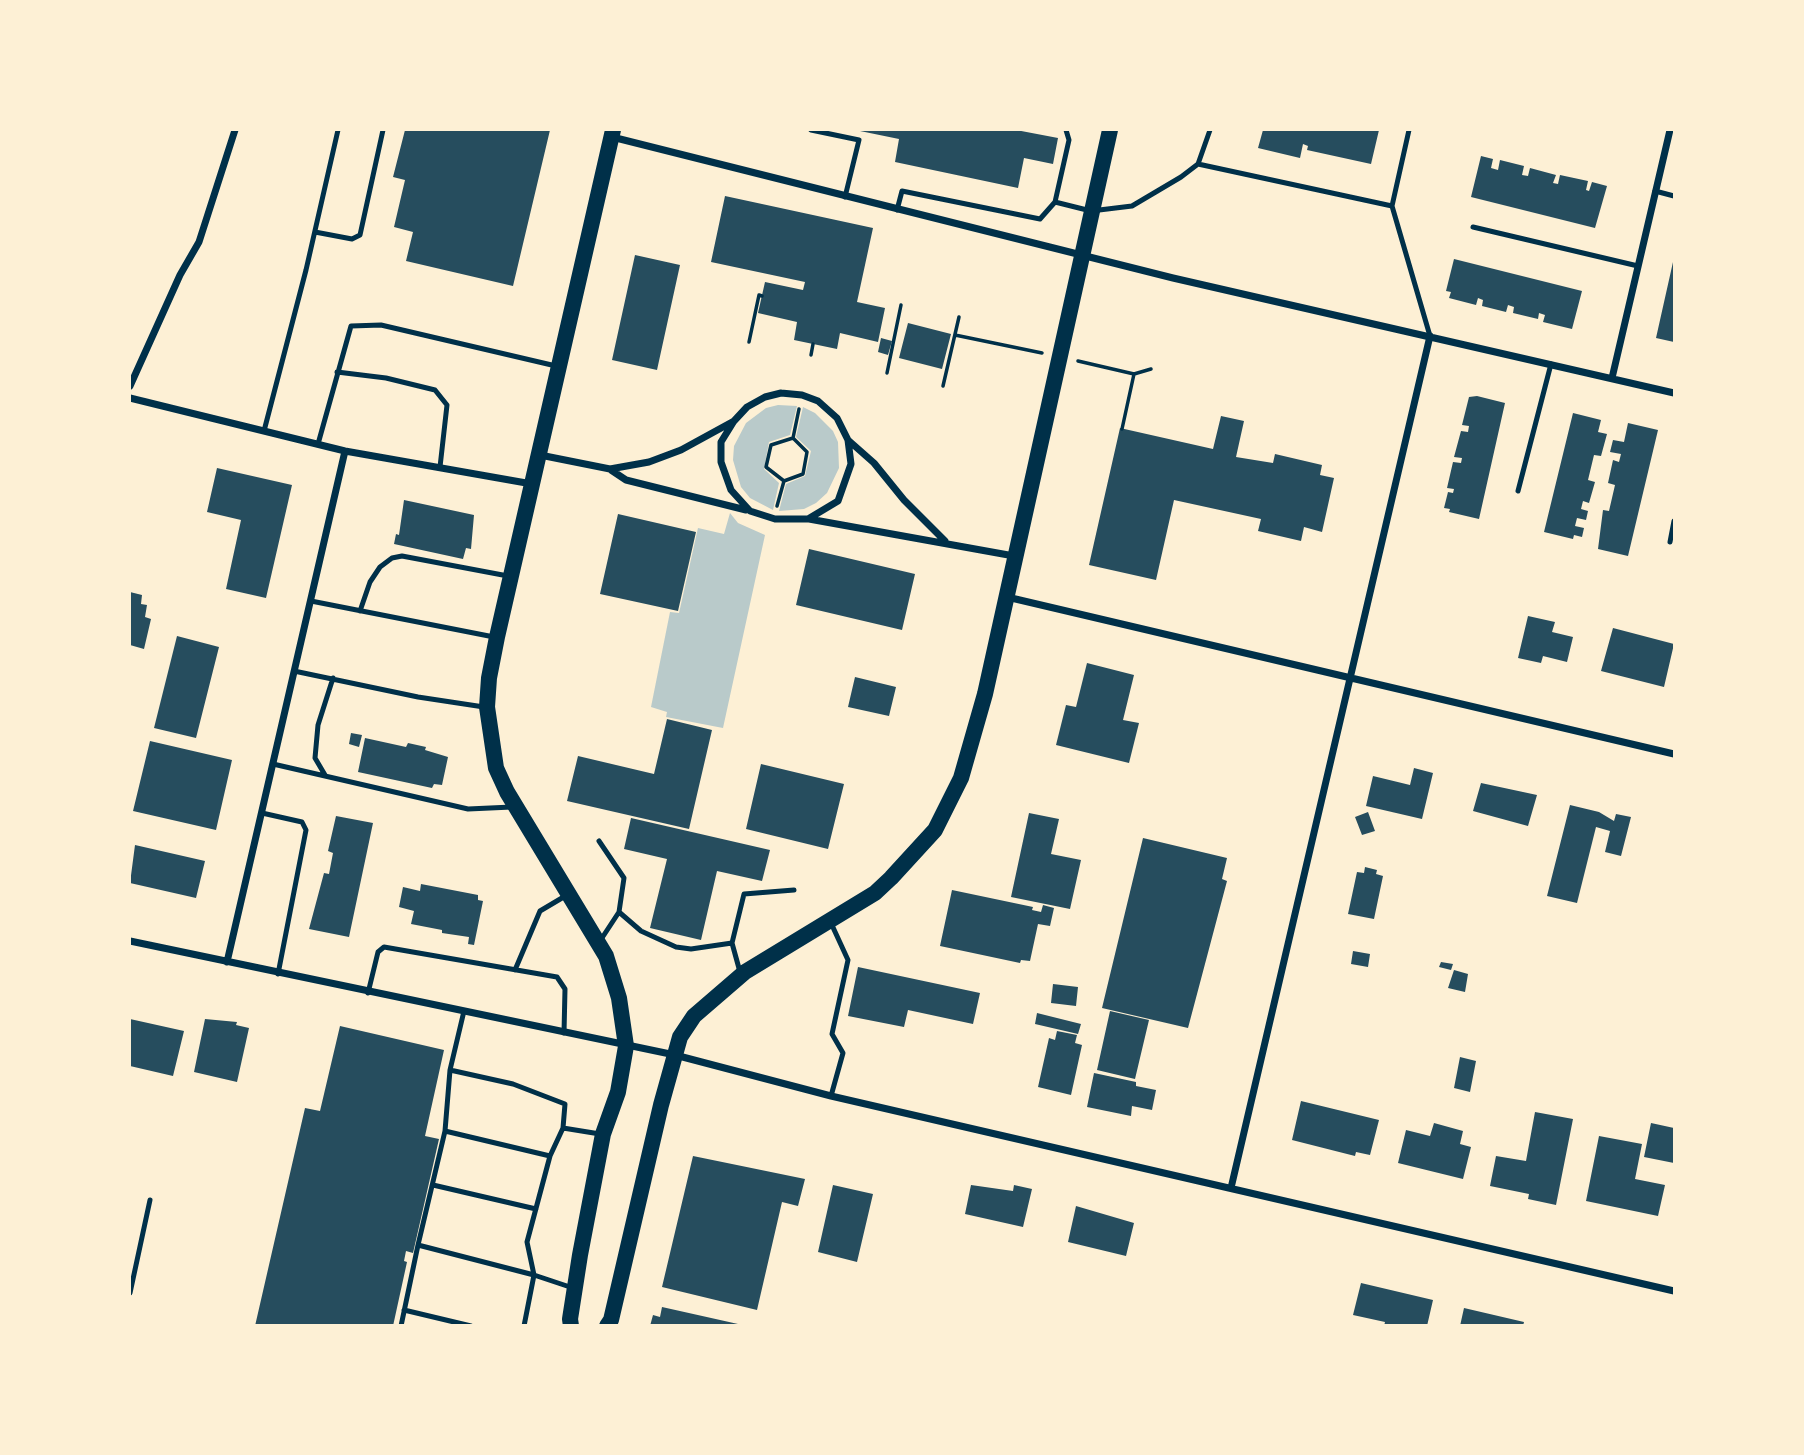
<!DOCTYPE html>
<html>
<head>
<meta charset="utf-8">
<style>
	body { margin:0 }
	#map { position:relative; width:1804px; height:1455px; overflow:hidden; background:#fdf0d5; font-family:Overpass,sans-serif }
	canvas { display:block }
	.frame { position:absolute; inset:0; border:131px solid #fdf0d5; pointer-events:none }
</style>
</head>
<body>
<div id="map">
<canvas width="1804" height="1455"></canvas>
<div class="frame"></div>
</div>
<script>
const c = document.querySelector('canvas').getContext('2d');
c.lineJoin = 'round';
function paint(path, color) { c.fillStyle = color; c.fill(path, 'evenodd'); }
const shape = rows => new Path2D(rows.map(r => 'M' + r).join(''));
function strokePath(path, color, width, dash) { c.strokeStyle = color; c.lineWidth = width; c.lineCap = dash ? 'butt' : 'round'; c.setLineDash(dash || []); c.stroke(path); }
const green = shape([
	[778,405,797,406,790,435,769,442,764,469,779,483,773,510,750,498,741,487,733,460,734,446,746,423,766,408],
	[803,407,815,413,833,431,838,442,839,468,827,493,816,503,804,509,779,511,786,484,805,476,811,451,796,437],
	[730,513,738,523,765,535,723,728,666,717,667,712,651,707,670,612,679,613,698,528,724,534]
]);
const building = shape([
	[405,130,550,130,513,286,406,261,413,232,394,227,405,180,393,177],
	[1016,130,1058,138,1053,164,1024,158,1018,188,895,162,899,139,860,131],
	[1263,130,1379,130,1371,164,1307,150,1308,146,1303,144,1300,158,1258,148],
	[1481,156,1493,159,1491,168,1498,170,1500,160,1524,166,1522,175,1528,176,1530,168,1556,175,1553,183,1558,184,1560,175,1588,181,1586,190,1589,191,1592,182,1607,186,1595,228,1471,197],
	[725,196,873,228,857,302,885,308,878,342,840,333,837,349,794,340,797,322,758,313,765,282,803,290,805,282,711,262],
	[635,255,680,265,657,370,612,360],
	[1454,259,1582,291,1572,329,1543,322,1545,315,1539,313,1538,319,1513,313,1514,307,1508,305,1506,312,1482,306,1483,300,1478,298,1476,305,1449,298,1451,292,1446,291],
	[1673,262,1674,262,1674,342,1656,338],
	[908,323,951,334,942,369,899,358],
	[881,338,892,341,888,355,878,352],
	[1477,396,1505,403,1479,519,1449,512,1450,509,1444,508,1448,492,1453,493,1454,489,1447,488,1453,462,1461,463,1462,458,1454,457,1461,431,1468,432,1469,426,1462,425,1469,397],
	[1573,413,1601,420,1598,432,1607,434,1601,456,1594,455,1588,480,1595,482,1589,503,1583,501,1581,509,1588,511,1586,520,1577,518,1575,526,1584,528,1582,537,1574,535,1573,539,1544,532],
	[1221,416,1244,421,1236,457,1273,463,1275,454,1322,465,1320,475,1334,478,1322,532,1304,527,1301,541,1258,531,1261,519,1174,500,1156,580,1089,565,1120,428,1213,449],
	[1628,423,1658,430,1628,556,1598,549,1603,510,1609,511,1615,485,1608,483,1613,460,1619,462,1621,454,1610,452,1613,440,1624,442],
	[217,468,292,485,266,598,226,589,241,520,207,512],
	[404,500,474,515,471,549,466,548,463,559,394,544,396,534,399,535],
	[618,514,696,532,678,611,600,594],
	[809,549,915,574,902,630,796,605],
	[130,592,142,595,141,604,147,605,145,617,151,619,144,649,130,645],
	[1528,616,1555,622,1552,632,1573,637,1567,662,1543,656,1541,663,1518,658],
	[1613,628,1674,644,1664,687,1601,671],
	[177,636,219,647,196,738,154,728],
	[1087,663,1134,675,1123,720,1139,723,1129,763,1056,745,1066,705,1076,707],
	[855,677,896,687,889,716,848,707],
	[667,719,712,730,689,829,567,801,578,756,654,774],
	[351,733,362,735,359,747,349,744],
	[365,738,406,747,408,743,426,747,425,750,448,757,442,785,434,784,432,788,358,772],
	[150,741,232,760,216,830,133,811],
	[761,764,844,784,828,849,746,829],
	[1414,768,1433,773,1422,819,1366,806,1373,776,1410,785],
	[1481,783,1537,795,1528,826,1473,811],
	[1570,805,1599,812,1614,821,1616,814,1631,817,1621,856,1605,852,1610,831,1596,827,1577,903,1547,896],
	[1368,812,1375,831,1362,835,1355,817],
	[1029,813,1059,819,1051,854,1081,860,1070,909,1011,897],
	[336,816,373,823,349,937,309,929,324,873,329,874,333,853,328,851],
	[631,818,770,850,762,881,717,871,701,940,650,928,667,859,624,849],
	[1143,838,1227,858,1222,879,1227,881,1188,1028,1102,1008],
	[135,845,205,861,196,898,130,883],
	[1365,867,1377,870,1376,874,1383,876,1374,919,1348,914,1357,872,1364,873],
	[421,884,478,895,478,900,483,901,474,945,468,944,469,937,442,933,442,930,411,924,414,911,399,907,403,887,420,891],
	[952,890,1033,907,1032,910,1041,912,1043,905,1054,908,1050,926,1038,924,1030,961,1021,960,1020,963,940,946],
	[1353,951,1370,954,1368,967,1351,964],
	[1441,962,1453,964,1451,970,1439,967],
	[858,967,980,993,973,1024,908,1010,904,1027,848,1016],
	[1454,970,1468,974,1465,992,1448,988],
	[1053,984,1078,987,1076,1006,1051,1003],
	[1110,1011,1149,1020,1135,1079,1097,1070],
	[1037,1013,1081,1024,1078,1034,1035,1024],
	[130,1019,184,1031,173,1076,130,1066],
	[205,1019,237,1022,236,1025,249,1028,237,1082,194,1072],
	[340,1026,444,1050,425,1136,439,1139,413,1253,406,1251,404,1261,407,1262,393,1326,255,1326,305,1108,320,1111],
	[1057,1031,1077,1035,1075,1043,1082,1045,1071,1095,1038,1087,1049,1038,1055,1040],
	[1460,1057,1476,1061,1470,1092,1454,1088],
	[1094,1073,1136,1082,1136,1086,1156,1090,1152,1110,1132,1106,1131,1116,1087,1107],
	[1301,1101,1379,1120,1370,1155,1356,1152,1355,1156,1292,1140],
	[1535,1112,1573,1119,1556,1205,1528,1199,1529,1194,1490,1186,1496,1156,1526,1161],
	[1434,1123,1463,1131,1460,1144,1471,1147,1463,1179,1398,1163,1406,1130,1430,1136],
	[1651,1123,1674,1128,1674,1163,1644,1157],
	[1599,1136,1642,1144,1635,1179,1665,1185,1658,1216,1586,1201],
	[693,1156,805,1179,798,1206,782,1202,757,1310,662,1287],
	[833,1185,873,1194,857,1262,818,1252],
	[971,1185,1013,1191,1014,1185,1032,1189,1023,1227,965,1214],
	[1076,1206,1134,1223,1126,1256,1068,1242],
	[1361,1283,1433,1300,1427,1326,1384,1326,1385,1322,1353,1315],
	[662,1307,738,1324,738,1326,650,1326,653,1315,660,1317],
	[1464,1308,1524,1322,1523,1326,1460,1326]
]);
const path = shape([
	[955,335,1042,353],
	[749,342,759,295,762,296],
	[811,355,813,344],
	[1078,361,1134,374,1151,369],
	[887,373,901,305],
	[943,386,959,317],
	[1122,429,1134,374],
	[793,438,807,452,803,474,784,481,766,467,771,445,793,438],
	[793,438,799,409],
	[777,506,784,481]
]);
const service = shape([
	[811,130,859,140,845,197],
	[1066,130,1069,140,1055,202,1091,211,1132,206,1181,177,1198,164,1210,130],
	[1198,164,1392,206,1430,336],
	[1655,191,1674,196],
	[1392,206,1409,130],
	[897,210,902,191,1040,219,1055,202],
	[1473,227,1638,266],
	[315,232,352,239,360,235,383,130],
	[337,372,386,378,435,390,447,405,440,467],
	[264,431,306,270,338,130],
	[318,444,351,326,381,325,556,366],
	[1518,491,1551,364],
	[1670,542,1674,521],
	[311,601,494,637],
	[360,611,370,582,380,567,392,558,402,556,508,576],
	[294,671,418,697,484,707],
	[273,764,468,809,512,807],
	[325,775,315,758,318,725,333,678],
	[262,813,302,822,306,830,278,974],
	[599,841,624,878,619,912],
	[600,941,619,912,641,931,676,947,691,949,732,943,740,972],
	[732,943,744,894,794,890],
	[515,970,540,911,567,895],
	[368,993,378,952,384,947,557,977,565,989,564,1033],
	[464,1011,450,1070,513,1084,565,1104,563,1128],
	[450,1070,445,1131,418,1245,534,1275,524,1326],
	[831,1096,843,1053,832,1034,848,960,831,923],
	[445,1131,550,1156],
	[433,1185,536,1209],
	[573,1288,534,1275,527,1242,550,1156,563,1128,600,1134],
	[130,1293,150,1200],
	[404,1310,471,1326],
	[401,1326,418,1245]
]);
const minor = shape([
	[612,137,1173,278,1674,393],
	[1612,378,1670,130],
	[130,386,180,275,199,242,235,130],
	[781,393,802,395,818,401,837,418,848,440,851,464,838,501,808,519,775,519,750,511,731,490,721,462,721,442,734,421,747,407,765,397,781,393],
	[130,398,345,451,532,484],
	[848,440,874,463,904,500,945,541],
	[540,455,610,469,649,462,681,450,734,421],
	[611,470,626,480,746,510],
	[809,519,1014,556],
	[1007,597,1674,754],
	[130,941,675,1055,831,1096,1674,1291],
	[227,962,345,451],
	[1231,1188,1430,336]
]);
const primary = shape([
	[571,1326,570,1319,580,1255,603,1134,618,1092,626,1046,619,998,606,956,507,792,496,768,487,707,489,678,497,637,613,130],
	[607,1326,611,1320,661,1105,680,1037,694,1016,745,972,875,893,891,878,935,830,961,778,985,694,1110,130]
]);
paint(green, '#b9caca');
paint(building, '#264d5e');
strokePath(path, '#003049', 3.5);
strokePath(service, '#003049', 5);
strokePath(minor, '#003049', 7);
strokePath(primary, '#003049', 16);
</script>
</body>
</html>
